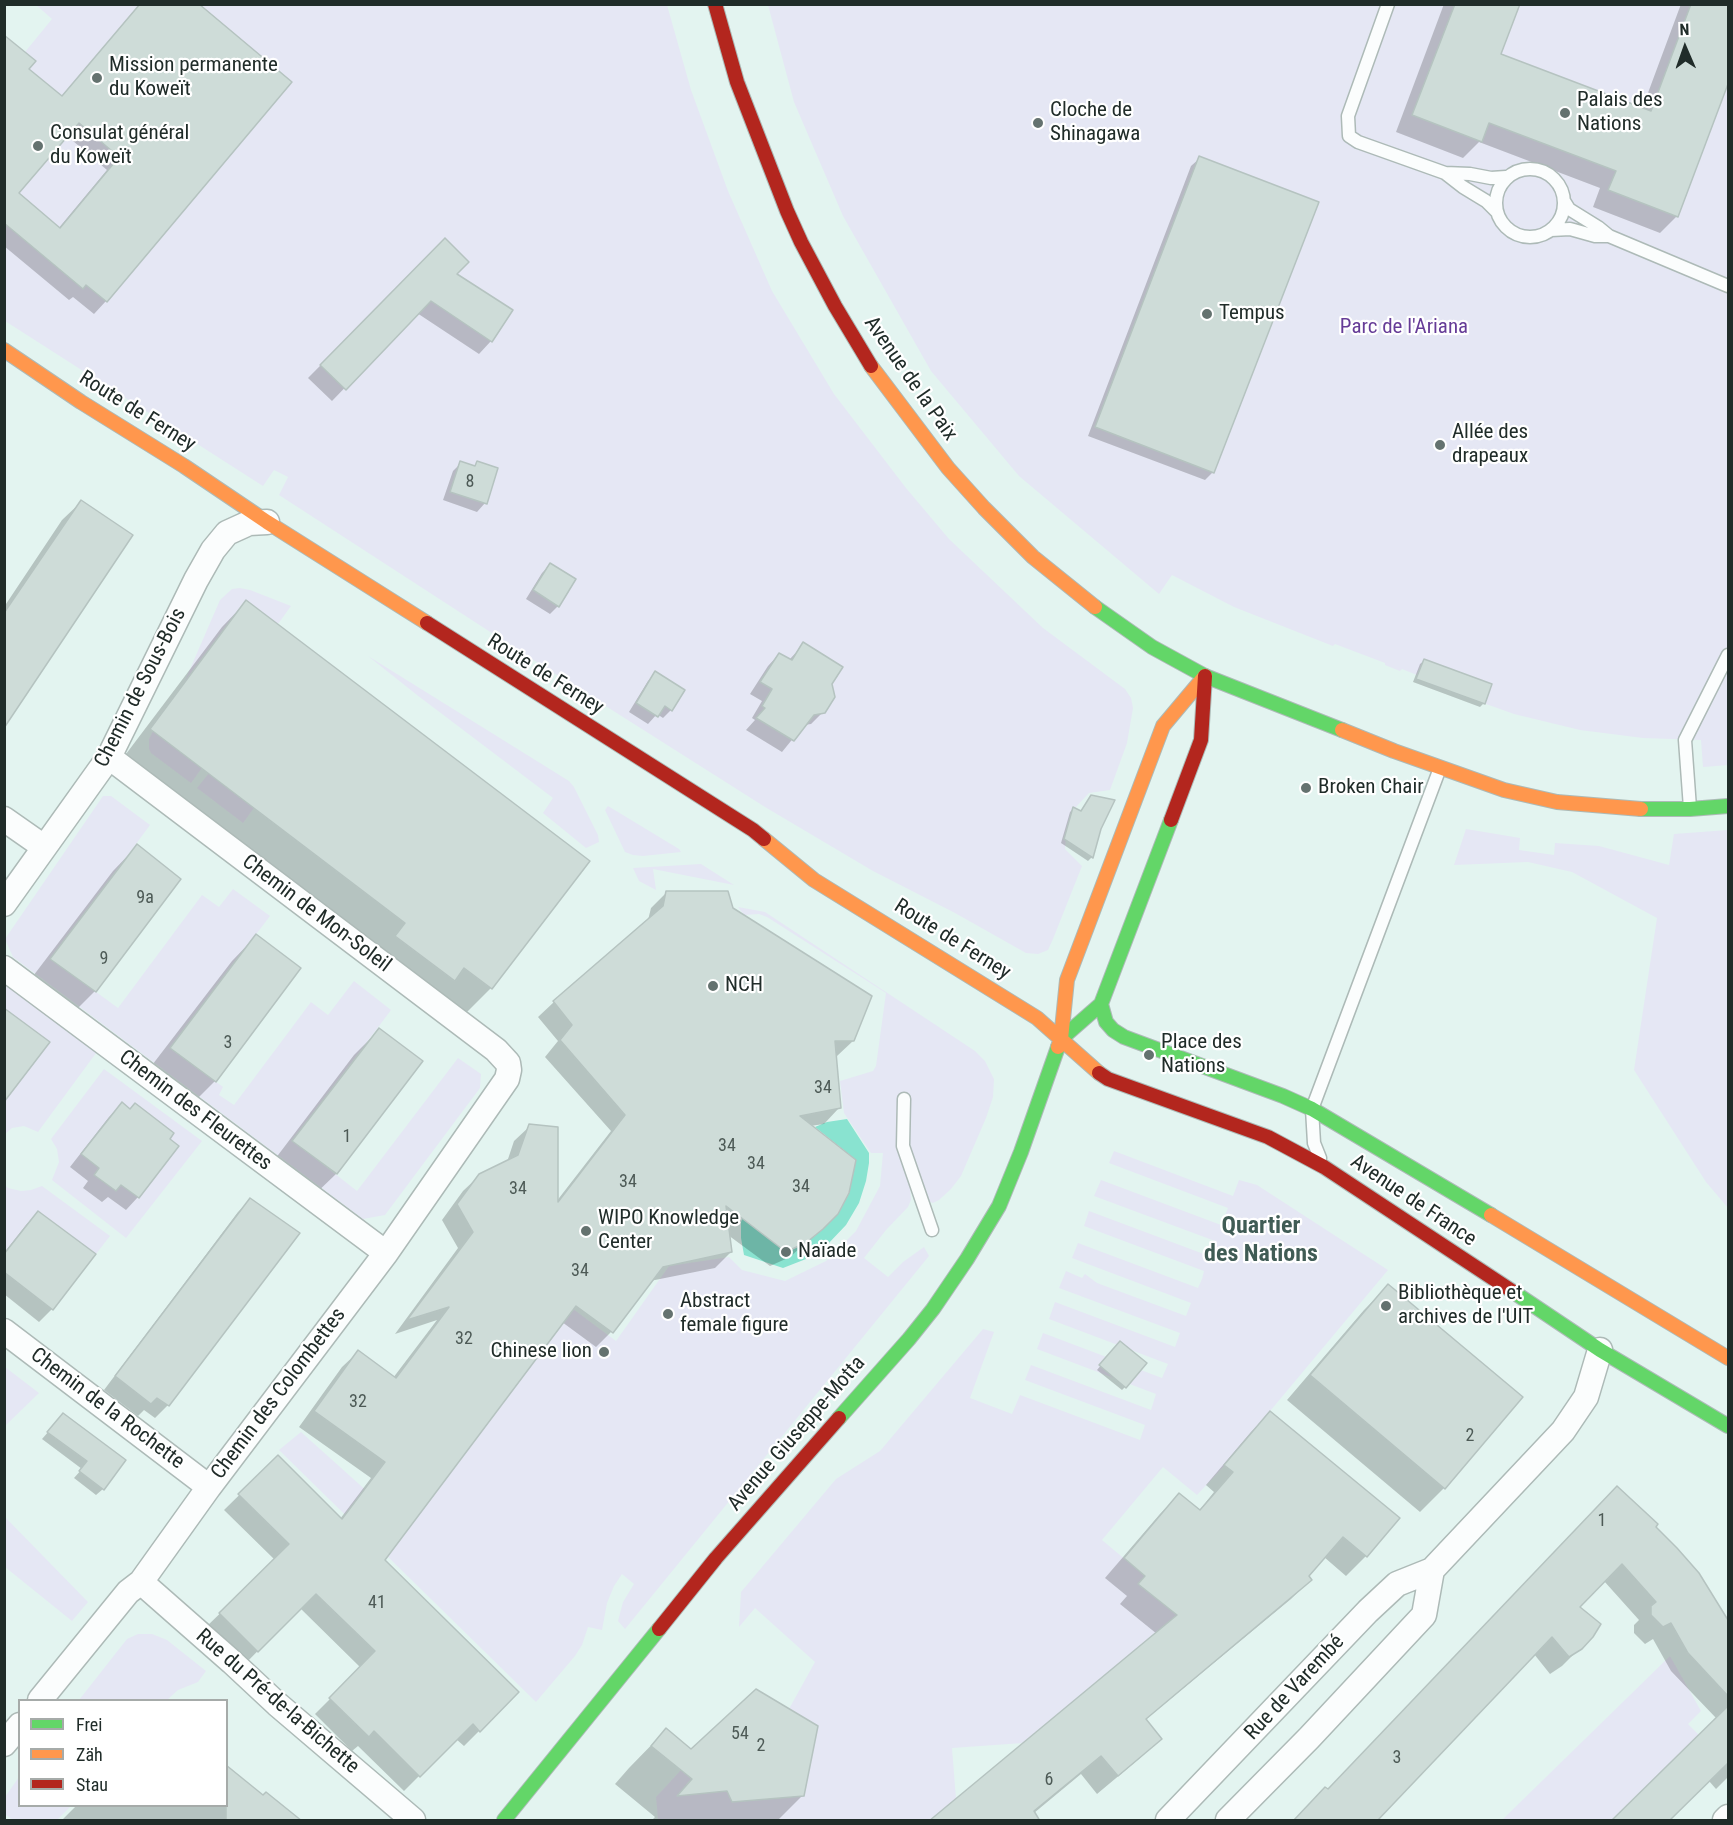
<!DOCTYPE html>
<html>
<head>
<meta charset="utf-8">
<style>
	body { margin:0 }
	#map { position:relative; width:1733px; height:1825px; overflow:hidden; background:#e3f4f0; font-family:"Roboto Condensed",sans-serif }
	canvas { display:block }
	.frame { position:absolute; inset:0; border:6px solid #202c29; pointer-events:none }
	.legend { position:absolute; left:18px; top:1699px; width:210px; height:108px; box-sizing:border-box; background:#fff; border:2px solid #a6aba9; margin:0; padding:8px 10px; list-style:none; font-size:18px; color:#202c29 }
	.legend li { display:flex; align-items:center; gap:12px; height:30px }
	.legend b { width:30px; border:2px solid #a6aba9 }
	.north { position:absolute; left:1655px; top:18px; width:60px; height:60px; -webkit-text-stroke:4px #fff; paint-order:stroke; rotate:358deg; font-size:16px; font-weight:700; line-height:24px; text-align:center; color:#202c29 }
	.north::after { content:''; display:block; margin:auto; width:21px; height:27px; background:#202c29; clip-path:polygon(50% 0,100% 100%,50% 72%,0 100%) }
</style>
</head>
<body>
<div id="map">
<canvas width="1733" height="1825"></canvas>
<div class="frame"></div>
<ul class="legend">
<li><b style="height:8px;background:#63d668"></b>Frei</li>
<li><b style="height:8px;background:#ff974d"></b>Zäh</li>
<li><b style="height:8px;background:#b3261e"></b>Stau</li>
</ul>
<div class="north">N</div>
</div>
<script>
const c = document.querySelector('canvas').getContext('2d');
c.lineJoin = 'round';
function paint(path, color) { c.fillStyle = color; c.fill(path, 'evenodd'); }
const shape = rows => new Path2D(rows.map(r => 'M' + r).join(''));
function strokePath(path, color, width, dash) { c.strokeStyle = color; c.lineWidth = width; c.lineCap = dash ? 'butt' : 'round'; c.setLineDash(dash || []); c.stroke(path); }
function drawText(font, color, halo, rows, align = 'center') {
  c.font = font + ' "Roboto Condensed",sans-serif'; c.lineWidth = 4.5; c.setLineDash([]); c.textBaseline = 'middle'; c.strokeStyle = halo; c.fillStyle = color; for (const [text, x, y, turn = 0] of rows) {
    c.save(); c.translate(x, y); c.rotate((+turn || 0) * Math.PI / 180); c.textAlign = isNaN(turn) ? turn : align; if (halo) c.strokeText(text, 0, 0); c.fillText(text, 0, 0); c.restore();
  }
}
const green = shape([
	[35,4,667,5,691,90,728,191,772,291,834,394,906,488,949,539,1043,628,1125,689,1131,698,1133,708,1127,743,1110,790,1089,793,1075,808,1067,827,1065,849,1082,866,1053,939,1048,950,1038,954,1026,953,955,913,873,871,765,807,552,672,279,495,288,477,274,470,263,486,5,321,4,35,25,52,52,19],
	[768,5,1728,5,1728,765,1703,767,1701,740,1643,738,1580,730,1514,714,1416,679,1417,675,1402,669,1400,671,1385,665,1385,663,1335,644,1333,646,1234,607,1172,575,1159,594,1019,476,931,371,843,216,794,102],
	[240,588,250,590,291,606,278,624,246,601,184,683,220,600,232,589],
	[368,656,569,781,574,787,598,835,599,842,586,848,543,813,553,798,417,695],
	[153,731,202,768,191,783,151,753,149,749,149,739],
	[209,773,254,808,243,823,197,788],
	[103,796,111,796,150,825,51,959,118,1008,202,895,219,907,233,889,270,916,170,1048,223,1087,219,1095,234,1105,311,1002,328,1015,354,981,391,1010,293,1141,357,1191,458,1058,481,1074,480,1088,385,1215,363,1219,13,957,5,939],
	[608,806,679,849,681,852,643,856,633,855,625,852,605,810],
	[1466,829,1520,838,1519,850,1554,855,1555,843,1599,846,1669,865,1674,834,1728,830,1728,1208,1706,1182,1634,1070,1657,918,1572,872,1528,862,1454,865],
	[701,864,734,885,653,869,656,890,639,881,633,868],
	[738,907,765,912,975,1051,985,1061,994,1079,993,1097,986,1118,961,1176,951,1189,939,1200,933,1203,928,1201,925,1187,910,1187,911,1200,908,1207,886,1230,864,1258,888,1277,903,1262,924,1247,929,1256,625,1629,618,1621,623,1602,634,1584,622,1574,614,1586,607,1603,602,1630,588,1627,582,1645,575,1656,536,1702,279,1450,301,1432,379,1502,561,1300,616,1341,669,1266,729,1257,742,1270,785,1281,826,1261,856,1231,880,1186,883,1153,871,1153,844,1113,840,1081,873,1071,876,1066,886,993,767,917,759,914,744,915],
	[4,977,99,1049,38,1132,24,1126,12,1128,5,1134],
	[104,1069,202,1141,126,1238,52,1180,59,1162,57,1149,51,1139],
	[1114,1151,1233,1196,1239,1180,1257,1185,1388,1270,1225,1465,1197,1495,1163,1467,1102,1540,1145,1576,1138,1584,1177,1615,1023,1743,952,1748,956,1799,929,1820,658,1820,656,1797,681,1770,691,1779,686,1785,695,1794,727,1791,732,1802,804,1796,818,1726,789,1709,815,1662,755,1608,739,1627,741,1592,836,1479,880,1451,983,1329,994,1332,970,1398,1012,1414,1020,1395,1140,1440,1145,1425,1025,1380,1031,1365,1151,1410,1156,1394,1037,1349,1043,1333,1162,1378,1168,1364,1049,1319,1055,1302,1175,1347,1180,1333,1059,1288,1066,1271,1082,1278,1085,1274,1097,1283,1186,1316,1191,1303,1072,1258,1078,1243,1198,1288,1202,1279,1204,1271,1084,1226,1089,1211,1209,1256,1213,1249,1215,1241,1094,1196,1101,1180,1221,1225,1228,1208,1109,1163],
	[5,1185,8,1188,21,1191,31,1190,42,1186,110,1236,96,1254,38,1211,5,1254],
	[5,1367,39,1393,5,1426,4,1426],
	[4,1516,88,1602,72,1621,5,1567],
	[138,1634,152,1634,167,1640,206,1671,198,1682,178,1690,167,1700,79,1700,127,1639],
	[1670,1656,1701,1711,1688,1724,1699,1735,1611,1820,1502,1820],
	[19,1777,20,1806,71,1806,57,1820,13,1820,5,1814,5,1797]
]);
const water = shape([
	[847,1119,869,1153,869,1163,866,1181,859,1203,846,1225,827,1245,806,1259,783,1268,744,1255,741,1238,741,1222,744,1215,786,1251,807,1242,823,1229,838,1214,849,1193,856,1160,815,1127,827,1122]
]);
const shadow = shape([
	[140,4,290,82,106,301,94,314,73,297,69,300,4,246,4,54,27,69,61,97],
	[66,135,107,170,58,229,17,193],
	[1444,4,1518,4,1499,55,1642,109,1681,4,1728,4,1728,79,1677,216,1660,233,1593,207,1600,188,1479,142,1463,158,1396,132],
	[1200,158,1213,472,1205,480,1088,436,1191,166],
	[445,240,455,274,491,341,479,354,417,313,332,401,308,378],
	[461,463,473,467,477,463,485,503,477,512,443,500,453,471],
	[81,502,4,726,4,607,62,520],
	[550,565,558,606,550,614,526,599,542,573],
	[246,602,491,988,466,1013,441,993,429,1005,371,961,382,948,126,754,222,627],
	[804,644,831,684,823,712,811,724,804,725,782,752,746,730,755,720,752,718,762,701,750,694,768,666,779,654,789,660],
	[1424,661,1484,703,1480,707,1413,682,1420,664],
	[656,673,671,710,663,718,657,714,648,724,629,712,648,681],
	[1091,797,1100,829,1092,857,1088,861,1061,843,1070,812,1073,809,1080,812],
	[137,846,95,991,70,1016,27,984,113,871],
	[666,893,731,909,853,1041,837,1056,835,1056,839,1108,824,1124,810,1126,822,1228,790,1257,770,1266,728,1235,731,1252,715,1268,650,1281,611,1332,596,1347,562,1322,383,1560,479,1731,464,1746,456,1739,404,1791,358,1746,352,1751,315,1714,361,1668,300,1608,242,1667,204,1629,275,1560,224,1510,278,1457,340,1519,371,1478,299,1427,342,1367,358,1352,393,1378,437,1320,395,1334,458,1248,442,1220,463,1191,480,1175,507,1162,514,1141,530,1126,556,1202,611,1131,545,1057,558,1041,538,1017,554,1002,648,920,651,908],
	[256,936,215,1081,190,1106,146,1073,232,961],
	[379,1030,421,1062,336,1174,311,1198,269,1167,354,1055],
	[122,1104,138,1197,126,1210,108,1197,102,1202,83,1188,88,1181,70,1167,109,1117],
	[250,1200,298,1234,168,1405,155,1418,144,1410,138,1416,104,1390,238,1212],
	[38,1212,52,1309,39,1322,4,1294,4,1253,26,1225],
	[1388,1286,1444,1488,1420,1512,1287,1400,1364,1310],
	[1116,1347,1125,1387,1122,1390,1097,1370],
	[1270,1413,1398,1518,1366,1556,1346,1576,1324,1557,1307,1576,1310,1580,1291,1599,1145,1720,1160,1739,1140,1758,1097,1794,1081,1774,1034,1813,931,1820,1157,1634,1120,1604,1127,1596,1105,1578,1160,1514,1179,1495,1199,1511,1214,1492,1206,1485,1251,1432],
	[63,1415,103,1489,96,1495,74,1478,82,1469,42,1439],
	[1654,1527,1714,1599,1728,1623,1728,1777,1716,1789,1709,1781,1717,1719,1671,1671,1653,1639,1645,1644,1634,1633,1634,1625,1639,1620,1604,1581,1578,1608,1592,1636,1562,1666,1550,1674,1534,1654,1328,1791],
	[666,1730,691,1751,803,1795,778,1820,652,1820,655,1817,615,1784,629,1768],
	[76,1806,226,1806,291,1820,62,1820]
]);
const building = shape([
	[140,4,199,4,292,82,107,302,86,285,83,289,4,223,4,35,36,61,29,69,62,96,140,4],
	[79,123,119,157,60,228,19,193,79,123],
	[1455,4,1520,4,1501,54,1651,111,1691,4,1728,4,1728,84,1678,217,1608,190,1616,171,1489,123,1482,142,1412,115,1455,4],
	[1199,156,1319,202,1214,473,1095,427,1199,156],
	[445,238,469,262,457,274,513,310,492,342,431,301,346,390,320,365,445,238],
	[460,461,475,466,477,461,498,468,487,504,450,492,460,461],
	[81,500,133,535,4,728,4,613,81,500],
	[550,563,576,579,559,607,533,590,550,563],
	[246,600,590,861,492,989,464,968,455,981,395,936,405,923,150,729,246,600],
	[803,642,843,667,832,684,835,697,825,713,814,715,794,741,756,718,765,708,762,706,772,689,760,682,779,653,792,660,803,642],
	[1424,659,1492,684,1485,704,1416,679,1424,659],
	[655,671,685,690,672,711,665,706,658,717,636,703,655,671],
	[1091,795,1115,800,1101,829,1093,858,1064,839,1073,807,1081,811,1091,795],
	[137,844,181,879,96,992,50,959,137,844],
	[666,891,728,891,733,908,872,996,854,1041,835,1041,841,1108,800,1116,856,1160,849,1193,838,1214,823,1229,807,1242,786,1252,726,1206,732,1252,663,1267,613,1333,576,1306,385,1560,519,1692,480,1732,473,1724,420,1777,374,1731,369,1737,329,1698,375,1651,316,1594,258,1652,219,1613,289,1544,238,1494,278,1455,342,1519,385,1462,314,1411,358,1350,396,1378,449,1307,407,1320,473,1232,457,1204,479,1174,518,1155,529,1124,558,1127,558,1202,625,1115,560,1040,572,1025,553,1001,663,906,666,891],
	[256,934,301,968,216,1082,170,1048,256,934],
	[4,1008,50,1042,4,1102,4,1008],
	[379,1028,423,1061,337,1174,292,1141,379,1028],
	[122,1102,130,1109,135,1103,174,1133,170,1139,179,1146,139,1198,121,1185,116,1191,94,1175,99,1168,81,1154,122,1102],
	[250,1198,300,1233,169,1406,157,1398,151,1404,115,1376,250,1198],
	[38,1211,96,1254,53,1310,4,1272,4,1254,38,1211],
	[1388,1284,1523,1397,1445,1489,1310,1375,1388,1284],
	[1120,1341,1147,1363,1126,1388,1099,1365,1120,1341],
	[1270,1411,1400,1518,1383,1538,1367,1557,1343,1537,1309,1576,1312,1580,1146,1719,1162,1739,1118,1776,1101,1756,1034,1811,1040,1821,929,1821,1177,1615,1138,1584,1145,1576,1124,1558,1179,1493,1200,1510,1233,1472,1224,1465,1270,1411],
	[63,1413,126,1460,104,1490,79,1471,87,1461,47,1432,63,1413],
	[1617,1486,1658,1524,1656,1527,1677,1548,1699,1573,1728,1620,1728,1696,1688,1653,1671,1623,1663,1627,1651,1615,1651,1606,1656,1602,1622,1564,1580,1607,1601,1624,1593,1637,1582,1649,1569,1657,1552,1637,1377,1821,1293,1821,1325,1787,1328,1789,1617,1486],
	[756,1689,818,1726,804,1796,732,1802,727,1791,677,1796,692,1779,651,1746,666,1728,691,1749,756,1689],
	[1728,1706,1728,1763,1669,1821,1611,1821,1728,1706],
	[226,1765,263,1795,266,1792,302,1821,226,1821,226,1765]
]);
const lane = shape([
	[1388,4,1348,116,1349,136,1358,142,1445,173,1470,174,1491,178,1506,177],
	'1496 203a34 34 0 1 1 68 0a34 34 0 1 1-68 0Z',
	[1445,173,1463,187,1486,201,1496,211],
	[1564,201,1569,209,1598,227,1609,236,1728,286],
	[1551,230,1570,229,1595,236,1609,236],
	[1690,808,1685,740,1728,655],
	[904,1099,903,1146,932,1230],
	[1320,1158,1314,1143,1312,1109,1440,768]
]);
const street = shape([
	[4,819,44,847],
	[4,904,109,757,196,580,213,550,227,533,249,523,267,522],
	[4,968,386,1253],
	[4,1331,209,1487],
	[141,1582,232,1662,277,1704,413,1820],
	[40,1700,128,1592,141,1582,209,1487,386,1253,507,1079,509,1070,508,1063,496,1050,109,757],
	[4,1744,20,1725],
	[1168,1820,1368,1611,1397,1584,1432,1570,1563,1431,1586,1397,1600,1350],
	[1228,1820,1309,1738,1424,1615,1432,1570],
	[1725,1820,1728,1817]
]);
const fast = shape([
	[1095,607,1152,647,1205,676,1342,730],
	[1641,809,1690,809,1728,806],
	[1101,1004,1106,1022,1113,1030,1124,1037,1283,1096,1312,1109,1491,1215],
	[1061,1039,1101,1004,1171,820],
	[1515,1293,1600,1350,1728,1426],
	[839,1418,909,1339,933,1309,967,1259,999,1206,1021,1152,1058,1047],
	[504,1820,659,1629]
]);
const slow = shape([
	[4,350,81,402,184,466,267,522,427,623],
	[871,366,948,468,984,508,1033,557,1095,607],
	[1342,730,1394,751,1504,790,1557,802,1641,809],
	[764,839,814,880,1037,1018,1099,1073],
	[1058,1047,1061,1039,1067,980,1163,726,1205,676],
	[1491,1215,1728,1358]
]);
const jam = shape([
	[715,4,737,82,787,211,801,242,835,306,871,366],
	[427,623,753,830,764,839],
	[1171,820,1201,740,1205,676],
	[1099,1073,1108,1079,1268,1137,1324,1167,1515,1293],
	[659,1629,716,1558,839,1418]
]);
const markers = [
	[97,78,6,"#64726f"],
	[1565,113,6,"#64726f"],
	[1038,123,6,"#64726f"],
	[38,146,6,"#64726f"],
	[1207,314,6,"#64726f"],
	[1440,445,6,"#64726f"],
	[1306,788,6,"#64726f"],
	[713,986,6,"#64726f"],
	[1149,1055,6,"#64726f"],
	[586,1231,6,"#64726f"],
	[786,1252,6,"#64726f"],
	[1386,1306,6,"#64726f"],
	[668,1314,6,"#64726f"],
	[604,1352,6,"#64726f"]
];
const numberNames = [
	["8",470,482],
	["9a",145,898],
	["9",104,959],
	["3",228,1043],
	["34",823,1088],
	["1",347,1137],
	["34",727,1146],
	["34",756,1164],
	["34",628,1182],
	["34",801,1187],
	["34",518,1189],
	["34",580,1271],
	["32",464,1339],
	["32",358,1402],
	["2",1470,1436],
	["1",1602,1521],
	["41",377,1603],
	["54",740,1734],
	["2",761,1746],
	["3",1397,1758],
	["6",1049,1780]
];
const poiNames = [
	["Mission permanente",109,66],
	["du Koweït",109,90],
	["Palais des",1577,101],
	["Nations",1577,125],
	["Cloche de",1050,111],
	["Shinagawa",1050,135],
	["Consulat général",50,134],
	["du Koweït",50,158],
	["Tempus",1219,314],
	["Allée des",1452,433],
	["drapeaux",1452,457],
	["Broken Chair",1318,788],
	["NCH",725,986],
	["Place des",1161,1043],
	["Nations",1161,1067],
	["WIPO Knowledge",598,1219],
	["Center",598,1243],
	["Naïade",798,1252],
	["Bibliothèque et",1398,1294],
	["archives de l'UIT",1398,1318],
	["Abstract",680,1302],
	["female figure",680,1326],
	["Chinese lion",592,1352,"right"]
];
const parkNames = [
	["Parc de l'Ariana",1404,328]
];
const streetNames = [
	["Avenue de la Paix",910,379,55],
	["Route de Ferney",137,412,32],
	["Route de Ferney",545,675,32],
	["Chemin de Sous-Bois",141,688,-63],
	["Chemin de Mon-Soleil",316,914,37],
	["Route de Ferney",952,940,32],
	["Chemin des Fleurettes",195,1111,37],
	["Avenue de France",1413,1201,34],
	["Chemin des Colombettes",279,1394,-53],
	["Chemin de la Rochette",107,1409,37],
	["Avenue Giuseppe-Motta",797,1434,-49],
	["Rue de Varembé",1295,1688,-47],
	["Rue du Pré-de-la-Bichette",277,1702,41]
];
const quarterNames = [
	["Quartier",1261,1227],
	["des Nations",1261,1255]
];
paint(green, '#e5e7f4');
paint(water, '#89e3d0');
paint(shadow, '#0003');
paint(building, '#cedcd8');
strokePath(building, '#b5c3c0', 1.5);
strokePath(lane, '#adbab7', 15);
strokePath(street, '#adbab7', 27);
strokePath(fast, '#adbab7', 16);
strokePath(slow, '#adbab7', 16);
strokePath(jam, '#adbab7', 16);
strokePath(lane, '#fbfdfd', 12);
strokePath(street, '#fbfdfd', 24);
strokePath(fast, '#63d668', 14);
strokePath(slow, '#ff974d', 14);
strokePath(jam, '#b3261e', 14);
for (const [x, y, r, color] of markers) { const dot = new Path2D(); dot.arc(x, y, r, 0, 2 * Math.PI); c.fillStyle = color; c.fill(dot); strokePath(dot, '#fff', 2); }
drawText('18px', '#4d5a56', null, numberNames);
drawText('21px', '#202c29', '#fff', poiNames, 'left');
drawText('21px', '#663c97', '#fff', parkNames);
drawText('21px', '#202c29', '#fff', streetNames);
drawText('bold 24px', '#405c55', '#fff', quarterNames);
</script>
</body>
</html>
